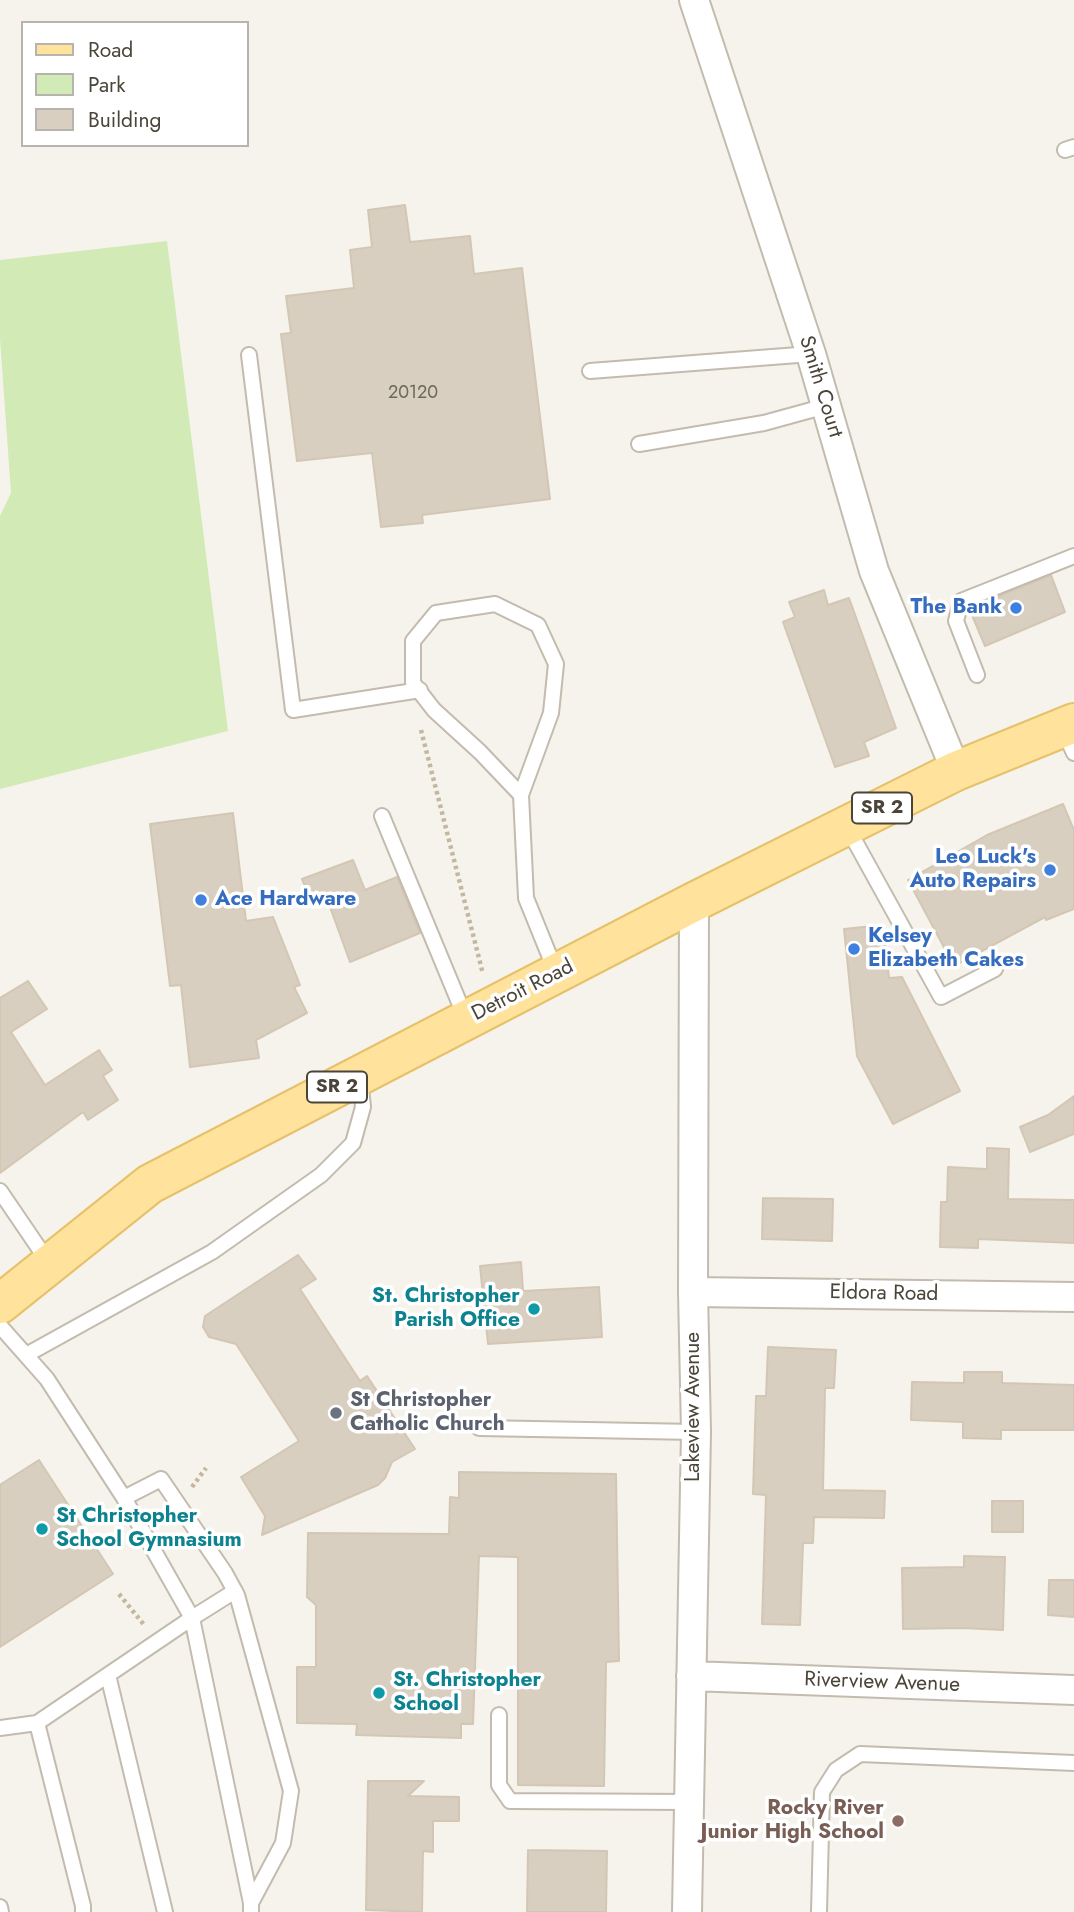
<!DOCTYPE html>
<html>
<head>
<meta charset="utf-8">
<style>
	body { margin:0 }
	#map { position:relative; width:1074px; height:1912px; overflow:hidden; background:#f6f3ec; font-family:Jost,sans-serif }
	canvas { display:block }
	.legend { position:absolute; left:21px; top:21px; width:228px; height:126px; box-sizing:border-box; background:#fff; border:2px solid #b7b4b0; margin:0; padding:9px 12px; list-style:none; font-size:21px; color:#4b4439 }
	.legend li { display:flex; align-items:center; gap:14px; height:35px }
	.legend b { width:35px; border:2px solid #b7b4b0 }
</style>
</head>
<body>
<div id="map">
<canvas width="1074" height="1912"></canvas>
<ul class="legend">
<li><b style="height:9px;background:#ffe39c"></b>Road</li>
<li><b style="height:19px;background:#d2eab5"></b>Park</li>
<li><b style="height:19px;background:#d8cfc1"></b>Building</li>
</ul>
</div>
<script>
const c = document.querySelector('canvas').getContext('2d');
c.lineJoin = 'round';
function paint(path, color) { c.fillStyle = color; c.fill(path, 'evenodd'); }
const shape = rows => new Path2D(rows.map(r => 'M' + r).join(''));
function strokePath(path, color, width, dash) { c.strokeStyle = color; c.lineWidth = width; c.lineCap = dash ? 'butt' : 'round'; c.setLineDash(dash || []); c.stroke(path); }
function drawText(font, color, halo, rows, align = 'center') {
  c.font = font + ' Jost,sans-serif'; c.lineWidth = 7; c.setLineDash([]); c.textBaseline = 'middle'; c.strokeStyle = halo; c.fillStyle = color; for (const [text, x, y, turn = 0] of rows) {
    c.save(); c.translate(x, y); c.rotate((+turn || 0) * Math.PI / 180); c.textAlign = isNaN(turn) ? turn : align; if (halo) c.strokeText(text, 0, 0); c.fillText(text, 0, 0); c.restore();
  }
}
const green = shape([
	[167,241,228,731,0,789,0,516,11,493,0,339,0,260]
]);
const building = shape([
	[405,205,410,242,470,236,474,274,522,268,550,499,422,515,423,523,381,527,372,453,297,461,281,334,291,333,286,296,354,288,350,250,372,247,368,210,405,205],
	[1051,575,1065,612,985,646,969,608,1051,575],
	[824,590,828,605,849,598,896,728,864,742,869,756,835,767,783,622,795,617,789,602,824,590],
	[1063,804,1074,830,1074,909,1046,920,1045,917,954,966,908,880,987,835,1063,804],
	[233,813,246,921,273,917,300,985,294,987,307,1013,256,1040,259,1058,190,1067,181,985,170,986,150,824,233,813],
	[353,860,365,890,397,877,420,933,350,962,326,896,311,902,302,879,353,860],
	[883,925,889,978,902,977,960,1091,893,1124,857,1056,844,929,883,925],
	[28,981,47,1009,11,1032,45,1085,99,1050,112,1070,103,1076,118,1100,88,1120,83,1112,0,1173,0,998,28,981],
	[1074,1096,1074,1134,1030,1152,1020,1127,1048,1115,1074,1096],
	[987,1148,1009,1149,1008,1199,1074,1200,1074,1243,978,1239,978,1248,940,1247,941,1202,947,1202,948,1167,987,1169,987,1148],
	[763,1198,833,1199,832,1241,762,1239,763,1198],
	[298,1255,316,1279,300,1289,360,1381,367,1376,415,1449,392,1462,385,1478,378,1485,262,1535,265,1516,241,1477,299,1441,236,1344,209,1337,203,1327,205,1316,298,1255],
	[521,1262,523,1291,599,1287,602,1337,488,1344,480,1266,521,1262],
	[768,1347,836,1350,834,1388,825,1388,823,1490,885,1491,884,1518,814,1517,813,1543,803,1543,800,1625,762,1624,766,1495,753,1494,756,1396,766,1396,768,1347],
	[964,1372,1002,1372,1002,1383,1074,1385,1074,1430,1001,1430,1001,1439,963,1438,963,1422,911,1420,912,1382,964,1383,964,1372],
	[39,1460,113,1574,0,1647,0,1485,39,1460],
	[459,1472,616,1474,619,1661,606,1662,604,1786,518,1785,518,1557,479,1556,473,1724,461,1724,461,1738,356,1735,357,1724,297,1723,297,1667,316,1667,316,1605,307,1597,308,1533,449,1534,450,1497,459,1498,459,1472],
	[992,1501,1023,1501,1023,1532,992,1532,992,1501],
	[964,1556,1005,1557,1003,1630,962,1628,903,1629,902,1568,964,1567,964,1556],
	[1049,1580,1074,1580,1074,1617,1048,1615,1049,1580],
	[368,1781,424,1781,408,1796,459,1797,459,1821,433,1821,433,1852,423,1851,422,1912,366,1910,368,1781],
	[528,1850,607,1851,606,1912,527,1912,528,1850]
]);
const path = shape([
	[421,730,483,974],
	[192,1487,206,1468],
	[119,1594,145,1626]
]);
const lane = shape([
	[1065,150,1074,147],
	[249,355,293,710,420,690],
	[590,371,811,354],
	[639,444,764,423,826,406],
	[977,675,956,621,961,601,1074,556],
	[1063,729,1074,753],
	[521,795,480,752,434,710,413,683,413,641,436,613,495,604,538,625,556,664,551,713,521,795,526,898,556,972],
	[382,816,466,1019],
	[847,827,941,997,995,969],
	[0,1191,49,1263],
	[0,1326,47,1379,124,1498,192,1618,235,1591],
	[26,1355,212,1252,321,1175,353,1143,363,1107,360,1079],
	[479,1428,696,1432],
	[124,1498,161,1479,225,1573,237,1595,291,1791,283,1843,251,1903],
	[108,1675,165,1912],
	[499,1715,499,1785,510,1801,689,1802],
	[37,1723,83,1906,83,1912],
	[0,1728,37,1723,192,1618,251,1903,251,1912],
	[0,1907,1,1912],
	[819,1912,822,1792,836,1770,860,1754,1074,1763]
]);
const street = shape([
	[694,0,811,354,874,571,956,771],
	[693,1292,1074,1297],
	[691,1676,1074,1690],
	[687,1912,696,1432,693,1292,694,902]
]);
const primary = shape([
	[0,1304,150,1184,694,902,956,771,1074,723]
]);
const markers = [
	[1016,608,7,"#3f7fe0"],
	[1050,870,7,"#3f7fe0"],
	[201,900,7,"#3f7fe0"],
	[854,949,7,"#3f7fe0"],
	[534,1309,7,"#0f9aa8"],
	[336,1413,7,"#6b7280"],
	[42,1529,7,"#0f9aa8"],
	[379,1693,7,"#0f9aa8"],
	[898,1821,7,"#8d6e63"]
];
const numberNames = [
	["20120",413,394]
];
const shields = [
	[882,808,60],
	[337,1087,60]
];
const shieldNames = [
	["SR 2",882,808],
	["SR 2",337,1087]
];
const streetNames = [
	["Smith Court",820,387,73],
	["Detroit Road",523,991,-27],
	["Eldora Road",884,1294,1],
	["Lakeview Avenue",694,1407,-90],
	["Riverview Avenue",882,1683,2]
];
const shopNames = [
	["The Bank",1002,608],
	["Leo Luck's",1036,858],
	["Auto Repairs",1036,882],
	["Ace Hardware",215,900,"left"],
	["Kelsey",868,937,"left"],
	["Elizabeth Cakes",868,961,"left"]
];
const cultureNames = [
	["St. Christopher",520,1297,"right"],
	["Parish Office",520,1321,"right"],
	["St Christopher",56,1517],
	["School Gymnasium",56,1541],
	["St. Christopher",393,1681],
	["School",393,1705]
];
const worshipNames = [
	["St Christopher",350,1401],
	["Catholic Church",350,1425]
];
const educationNames = [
	["Rocky River",884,1809],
	["Junior High School",884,1833]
];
paint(green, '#d2eab5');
paint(building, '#d8cfc1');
strokePath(building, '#d3c7b4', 2);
strokePath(lane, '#c2bbae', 18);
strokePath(street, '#c2bbae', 32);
strokePath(primary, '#e6c16a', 42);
strokePath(path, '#c4b79f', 4.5, [3.5, 3.5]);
strokePath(lane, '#fff', 14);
strokePath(street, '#fff', 28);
strokePath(primary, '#ffe39c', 38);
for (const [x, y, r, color] of markers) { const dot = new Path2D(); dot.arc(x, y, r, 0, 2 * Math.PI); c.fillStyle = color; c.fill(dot); strokePath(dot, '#fff', 2.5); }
drawText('18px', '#6e675b', null, numberNames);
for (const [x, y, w] of shields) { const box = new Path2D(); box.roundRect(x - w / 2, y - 15.5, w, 31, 5); c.fillStyle = '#fff'; c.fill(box); strokePath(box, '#4b4439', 2); }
drawText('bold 19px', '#4b4439', null, shieldNames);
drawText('21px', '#4b4439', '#fff', streetNames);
drawText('bold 21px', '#366cbe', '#fff', shopNames, 'right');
drawText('bold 21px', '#0d838f', '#fff', cultureNames, 'left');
drawText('bold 21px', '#5b616d', '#fff', worshipNames, 'left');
drawText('bold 21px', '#785e54', '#fff', educationNames, 'right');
</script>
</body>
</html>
